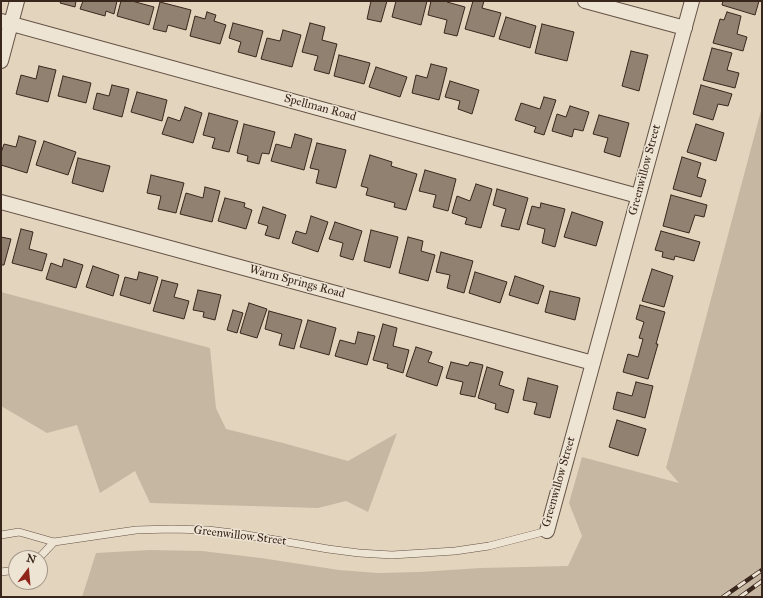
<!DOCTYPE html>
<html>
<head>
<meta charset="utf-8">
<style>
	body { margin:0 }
	#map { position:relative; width:763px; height:598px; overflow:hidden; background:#e3d5bd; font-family:"IM FELL Great Primer",serif }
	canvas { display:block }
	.frame { position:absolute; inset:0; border:2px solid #39261d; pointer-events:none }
	.north { position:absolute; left:8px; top:550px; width:40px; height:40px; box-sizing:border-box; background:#ede4d4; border:1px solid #a5988b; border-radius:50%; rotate:16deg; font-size:11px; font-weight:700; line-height:16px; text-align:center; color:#39261d }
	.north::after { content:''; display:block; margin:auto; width:14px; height:18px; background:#8f2418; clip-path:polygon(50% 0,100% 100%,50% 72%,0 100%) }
</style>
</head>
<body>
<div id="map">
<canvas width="763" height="598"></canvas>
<div class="frame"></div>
<div class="north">N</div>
</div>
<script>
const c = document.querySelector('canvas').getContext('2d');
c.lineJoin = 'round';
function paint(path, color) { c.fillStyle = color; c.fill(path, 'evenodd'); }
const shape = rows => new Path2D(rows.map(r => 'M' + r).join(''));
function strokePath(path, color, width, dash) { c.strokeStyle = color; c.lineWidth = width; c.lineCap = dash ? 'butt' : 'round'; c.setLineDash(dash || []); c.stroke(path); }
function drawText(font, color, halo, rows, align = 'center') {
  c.font = font + ' "IM FELL Great Primer",serif'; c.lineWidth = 3; c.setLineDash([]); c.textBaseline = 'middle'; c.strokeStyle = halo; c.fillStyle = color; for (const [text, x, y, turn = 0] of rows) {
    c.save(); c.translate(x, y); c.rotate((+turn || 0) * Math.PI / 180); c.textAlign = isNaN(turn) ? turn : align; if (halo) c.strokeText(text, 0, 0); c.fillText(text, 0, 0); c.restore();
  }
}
const green = shape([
	[762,107,762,597,82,597,96,553,150,550,202,551,261,558,339,570,378,573,419,572,480,568,568,566,582,536,569,503,582,457,679,483,666,468],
	[1,292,210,348,216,408,226,429,283,443,348,461,397,433,368,512,346,501,318,508,150,503,135,471,100,493,77,425,47,433,1,406]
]);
const building = shape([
	[61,1,76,1,75,7,60,3,61,1],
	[83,1,117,1,114,14,106,11,105,16,80,9,83,1],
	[121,1,132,1,154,7,149,25,117,16,121,1],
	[370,1,387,1,381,22,367,19,371,1,370,1],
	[396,1,427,1,421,25,392,17,396,1],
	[431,1,447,1,447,2,465,7,457,36,444,33,447,20,428,15,431,1],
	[473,1,484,1,482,8,501,13,494,37,465,29,473,1],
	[723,1,759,1,755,15,722,5,723,1],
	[160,2,191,10,186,30,168,25,166,32,153,29,160,2],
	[207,12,216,15,214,21,226,25,220,44,190,36,195,16,205,19,207,12],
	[727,12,741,16,737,34,747,37,743,51,713,43,720,19,724,20,727,12],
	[506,17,536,26,530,48,499,39,506,17],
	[233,23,263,31,256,57,238,52,241,42,229,38,233,23],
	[310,23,325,27,322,40,337,44,329,74,314,70,318,56,302,52,310,23],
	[542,24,574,32,567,61,535,53,542,24],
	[283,30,301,35,292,67,261,59,267,38,280,41,283,30],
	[712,48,732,53,727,70,739,73,735,88,703,80,712,48],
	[631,51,648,55,639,91,622,86,631,51],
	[339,55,370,63,364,84,334,76,339,55],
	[431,64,447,68,439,100,412,93,416,75,427,78,431,64],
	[39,66,56,70,48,102,16,94,21,75,36,79,39,66],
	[376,67,407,77,400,97,369,87,376,67],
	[63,76,91,83,86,103,58,96,63,76],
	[450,81,479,90,472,114,458,109,460,101,445,97,450,81],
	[112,85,129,89,122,117,93,109,97,93,109,96,112,85],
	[701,85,732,94,728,106,718,104,713,120,693,114,701,85],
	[137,92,167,100,162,121,131,112,137,92],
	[544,97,556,100,544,135,534,132,536,127,515,120,521,103,540,109,544,97],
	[570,106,589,112,583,131,574,129,572,137,552,131,557,114,566,117,570,106],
	[185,107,202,113,193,143,162,134,168,117,180,121,185,107],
	[209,113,238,121,229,152,212,148,215,138,203,135,209,113],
	[599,115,629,123,620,157,604,152,608,138,593,134,599,115],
	[244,124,275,132,269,154,262,153,259,164,247,161,248,156,237,153,244,124],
	[696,124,724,133,716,161,687,152,696,124],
	[295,134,312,139,304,170,271,161,276,144,291,148,295,134],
	[19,136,36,141,27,173,1,165,1,153,4,144,16,147,19,136],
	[44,141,76,152,68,175,36,165,44,141],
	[317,143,346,150,336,188,316,183,319,170,310,168,317,143],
	[370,155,392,162,391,166,417,174,406,210,394,207,395,203,366,195,368,188,361,186,370,155],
	[682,157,701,163,697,177,706,180,701,197,673,189,682,157],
	[78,158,110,166,103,192,72,183,78,158],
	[425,170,456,179,448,211,433,207,436,195,419,191,425,170],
	[151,175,184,183,176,213,158,209,161,196,147,193,151,175],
	[476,184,492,189,481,228,465,224,467,218,452,213,457,196,470,201,476,184],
	[205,187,220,191,212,222,180,214,186,193,203,198,205,187],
	[497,189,528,198,519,230,501,226,506,209,493,205,497,189],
	[671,195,707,205,704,217,695,215,689,233,663,226,671,195],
	[225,198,245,203,244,207,252,210,246,229,218,221,225,198],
	[541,203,565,209,555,247,542,243,545,229,527,224,532,206,540,208,541,203],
	[263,207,286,215,279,239,265,235,268,226,258,223,263,207],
	[572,212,603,222,596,246,564,237,572,212],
	[311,216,328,222,318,252,292,243,296,231,306,234,311,216],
	[335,222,362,231,353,260,340,256,343,243,329,239,335,222],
	[21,229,33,232,29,249,47,254,42,271,12,263,21,229],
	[371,230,398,237,390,268,364,261,371,230],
	[661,231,700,242,694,261,675,256,674,260,662,257,663,252,655,250,661,231],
	[1,237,11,239,4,265,1,265,1,237],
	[408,237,423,241,421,251,435,255,428,281,399,273,408,237],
	[441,252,473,261,464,293,447,288,450,275,436,272,441,252],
	[64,259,83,265,76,288,46,279,51,263,62,267,64,259],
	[93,266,119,275,113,296,86,287,93,266],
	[652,269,673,276,664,307,642,301,652,269],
	[139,272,158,277,150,304,120,295,125,277,137,280,139,272],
	[475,272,507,282,500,303,469,293,475,272],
	[515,276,544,286,538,304,509,295,515,276],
	[162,280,178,284,174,297,189,301,184,319,153,311,162,280],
	[198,290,221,295,215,320,203,317,204,312,193,310,198,290],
	[550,291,580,298,575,320,545,312,550,291],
	[249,303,267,309,257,338,240,333,249,303],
	[640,305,665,312,656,344,658,344,648,379,623,372,628,354,638,357,643,339,639,338,644,322,636,319,640,305],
	[233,310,243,313,237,333,227,330,233,310],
	[269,311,302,320,294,349,279,345,282,334,265,329,269,311],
	[308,320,336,328,329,355,300,347,308,320],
	[383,324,397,328,393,346,409,350,403,373,387,368,388,364,373,360,383,324],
	[358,332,375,336,367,365,335,356,340,340,355,344,358,332],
	[416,347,432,352,428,362,443,367,437,386,406,376,416,347],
	[451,362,468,366,470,362,483,365,475,397,460,394,463,382,446,378,451,362],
	[487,367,503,372,499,385,514,390,508,413,495,409,496,404,478,398,487,367],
	[528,378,558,386,550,418,534,414,537,403,523,400,528,378],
	[636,382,653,386,645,418,613,409,617,392,632,396,636,382],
	[617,420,646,429,638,456,609,447,617,420]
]);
const service = shape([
	[1,535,19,532,54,542,136,530,171,529,208,530,241,534,328,549,359,553,392,555,455,551,489,546,547,531],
	[39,558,54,542],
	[1,572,16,570]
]);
const minor = shape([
	[585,1,685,28],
	[1,21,638,196],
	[1,61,17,1],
	[1,202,593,363],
	[547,531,692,1]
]);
const rail = shape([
	[723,597,762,570],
	[740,597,762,581]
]);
const streetNames = [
	["Spellman Road",320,108,15],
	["Greenwillow Street",645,170,-75],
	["Warm Springs Road",297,282,15],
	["Greenwillow Street",559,482,-74],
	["Greenwillow Street",240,536,7]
];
paint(green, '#c6b7a2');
paint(building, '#918170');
strokePath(building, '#39261d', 1);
strokePath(service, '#645245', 8);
strokePath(minor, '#645245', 16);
strokePath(service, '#ede4d4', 7);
strokePath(minor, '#ede4d4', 14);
strokePath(rail, '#39261d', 4.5);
strokePath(rail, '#ede4d4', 3, [9]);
drawText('12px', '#39261d', '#ede4d4', streetNames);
</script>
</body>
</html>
